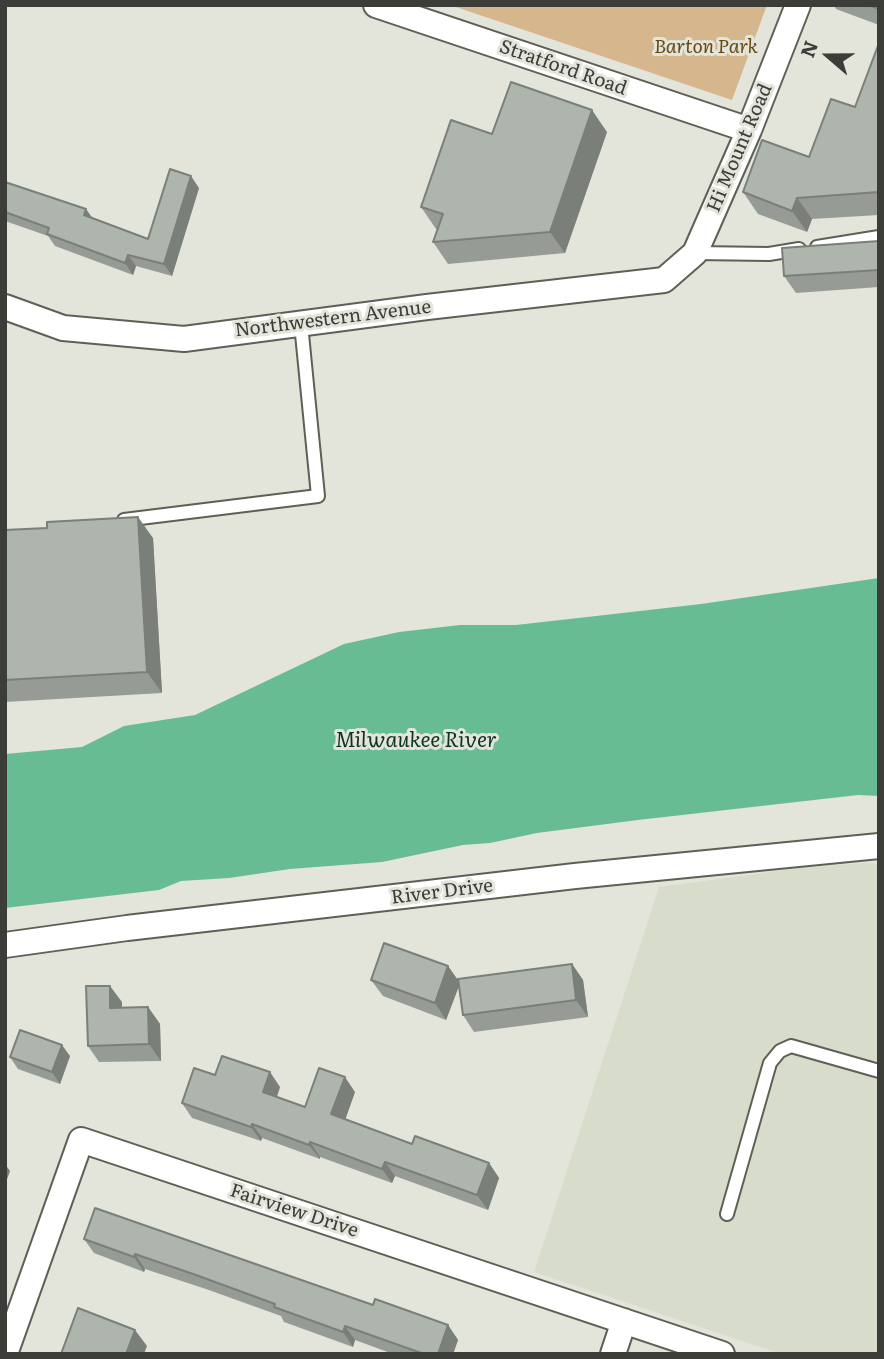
<!DOCTYPE html>
<html>
<head>
<meta charset="utf-8">
<style>
	body { margin:0 }
	#map { position:relative; width:884px; height:1359px; overflow:hidden; background:#e3e5db; font-family:Literata,serif }
	canvas { display:block }
	.frame { position:absolute; inset:0; border:7px solid #3c3d39; pointer-events:none }
	.north { position:absolute; left:793px; top:21px; width:70px; height:70px; -webkit-text-stroke:5px #e3e5db; paint-order:stroke; rotate:290deg; font-size:19px; font-weight:700; line-height:28px; text-align:center; color:#3c3d39 }
	.north::after { content:''; display:block; margin:auto; width:24px; height:32px; background:#3c3d39; clip-path:polygon(50% 0,100% 100%,50% 72%,0 100%) }
</style>
</head>
<body>
<div id="map">
<canvas width="884" height="1359"></canvas>
<div class="frame"></div>
<div class="north">N</div>
</div>
<script>
const c = document.querySelector('canvas').getContext('2d');
c.lineJoin = 'round';
function paint(path, color) { c.fillStyle = color; c.fill(path, 'evenodd'); }
const shape = rows => new Path2D(rows.map(r => 'M' + r).join(''));
function strokePath(path, color, width, dash) { c.strokeStyle = color; c.lineWidth = width; c.lineCap = dash ? 'butt' : 'round'; c.setLineDash(dash || []); c.stroke(path); }
function drawText(font, color, halo, rows, align = 'center') {
  c.font = font + ' Literata,serif'; c.lineWidth = 6; c.setLineDash([]); c.textBaseline = 'middle'; c.strokeStyle = halo; c.fillStyle = color; for (const [text, x, y, turn = 0] of rows) {
    c.save(); c.translate(x, y); c.rotate((+turn || 0) * Math.PI / 180); c.textAlign = isNaN(turn) ? turn : align; if (halo) c.strokeText(text, 0, 0); c.fillText(text, 0, 0); c.restore();
  }
}
const built = shape([
	[865,863,879,864,879,1354,781,1354,534,1272,659,887,800,868]
]);
const green = shape([
	[450,5,767,5,732,100]
]);
const water = shape([
	[879,578,879,796,858,795,638,820,537,833,490,843,463,845,382,862,290,869,229,878,181,881,159,890,5,908,5,754,82,747,124,726,195,715,344,644,399,632,460,625,516,625,605,615,701,604]
]);
const service = shape([
	[817,247,879,237],
	[695,253,769,254,799,249],
	[124,520,318,496,301,324],
	[727,1214,770,1063,780,1051,791,1046,879,1071]
]);
const minor = shape([
	[376,5,749,130],
	[5,307,63,328,184,339,427,307,664,280,695,253,749,130,798,5],
	[5,945,127,928,575,876,879,846],
	[5,1354,81,1140,722,1354],
	[613,1354,624,1321]
]);
const wall = shape([
	[834,5,879,5,879,25,836,9],
	[879,43,879,215,812,219,807,232,758,214,743,192,809,157,855,107],
	[607,132,565,253,448,264,433,242,438,229,436,229,421,207,492,134],
	[5,182,93,219,148,239,199,188,172,276,136,266,133,275,55,246,48,236,5,221],
	[879,241,879,287,796,293,784,276],
	[5,530,153,538,162,693,5,702],
	[572,964,583,980,588,1017,474,1032,463,1015,459,986,446,1020,383,996,371,980,448,966,458,981],
	[122,1002,122,1008,148,1007,160,1024,161,1061,99,1062,88,1046],
	[70,1056,60,1084,18,1069,10,1057],
	[215,1075,280,1087,277,1097,305,1107,355,1092,345,1119,412,1144,489,1163,499,1178,488,1210,395,1176,392,1183,320,1157,320,1159,262,1138,261,1141,192,1118,182,1103],
	[84,1239,373,1305,448,1325,458,1340,453,1354,393,1354,355,1340,353,1347,284,1322,281,1316,206,1289,145,1269,144,1272,94,1253]
]);
const shadedWall = shape([
	[592,110,607,132,565,253,550,232],
	[191,176,199,188,172,276,164,264],
	[797,198,812,219,807,232,792,211],
	[86,209,94,220,84,215],
	[128,255,136,266,133,275,125,263],
	[138,517,153,538,162,693,147,672],
	[572,964,583,980,588,1017,576,1000],
	[448,966,460,983,446,1020,435,1003],
	[110,986,122,1002,122,1025,110,1008],
	[148,1007,160,1024,161,1061,149,1044],
	[62,1045,70,1056,60,1084,52,1072],
	[270,1072,280,1087,273,1107,263,1092],
	[345,1077,355,1092,342,1129,331,1114],
	[252,1124,262,1138,261,1141,251,1127],
	[310,1142,320,1157,320,1159,309,1145],
	[385,1162,395,1176,392,1183,382,1169],
	[489,1163,499,1178,488,1210,477,1195],
	[5,1164,10,1171,5,1185],
	[135,1254,145,1269,144,1272,134,1257],
	[448,1325,458,1340,453,1354,438,1354],
	[345,1326,355,1340,353,1347,343,1332],
	[135,1330,147,1346,144,1354,126,1354]
]);
const building = shape([
	[868,5,879,5,879,9,868,5],
	[879,43,879,192,797,198,792,211,743,192,762,140,809,157,831,99,855,107,879,43],
	[511,82,592,110,550,232,433,242,443,214,421,207,451,120,492,134,511,82],
	[170,169,191,176,164,264,128,255,125,263,47,234,49,228,5,212,5,182,86,209,84,215,148,239,170,169],
	[879,241,879,270,784,276,782,248,879,241],
	[138,517,147,672,5,680,5,530,47,528,47,522,138,517],
	[384,943,448,966,435,1003,371,980,384,943],
	[572,964,576,1000,463,1015,458,979,572,964],
	[86,986,110,986,110,1008,148,1007,149,1044,88,1046,86,986],
	[20,1030,62,1045,52,1072,10,1057,20,1030],
	[222,1056,270,1072,263,1092,305,1107,319,1068,345,1077,331,1114,412,1144,415,1136,489,1163,477,1195,385,1162,382,1169,310,1142,309,1145,252,1124,251,1127,182,1103,194,1068,215,1075,222,1056],
	[95,1208,373,1305,375,1299,448,1325,438,1354,424,1354,345,1326,343,1332,274,1307,275,1304,196,1275,135,1254,134,1257,84,1239,95,1208],
	[78,1308,135,1330,126,1354,61,1354,78,1308]
]);
const parkNames = [
	["Barton Park",706,47]
];
const streetNames = [
	["Stratford Road",563,68,19],
	["Hi Mount Road",740,148,-67],
	["Northwestern Avenue",333,319,-7],
	["River Drive",442,892,-7],
	["Fairview Drive",294,1211,18]
];
const waterNames = [
	["Milwaukee River",416,741]
];
paint(built, '#d8dccb');
paint(green, '#d6b68c');
paint(water, '#68bc93');
strokePath(service, '#5e6057', 16);
strokePath(minor, '#5e6057', 28);
strokePath(service, '#fff', 12);
strokePath(minor, '#fff', 24);
paint(wall, '#969c95');
paint(shadedWall, '#7a7f79');
paint(building, '#aeb5ad');
strokePath(building, '#7a7f79', 2);
drawText('italic 19px', '#694713', '#e3e5db', parkNames);
drawText('19px', '#3c3d39', '#e3e5db', streetNames);
drawText('italic 21px', '#0d3323', '#e3e5db', waterNames);
</script>
</body>
</html>
